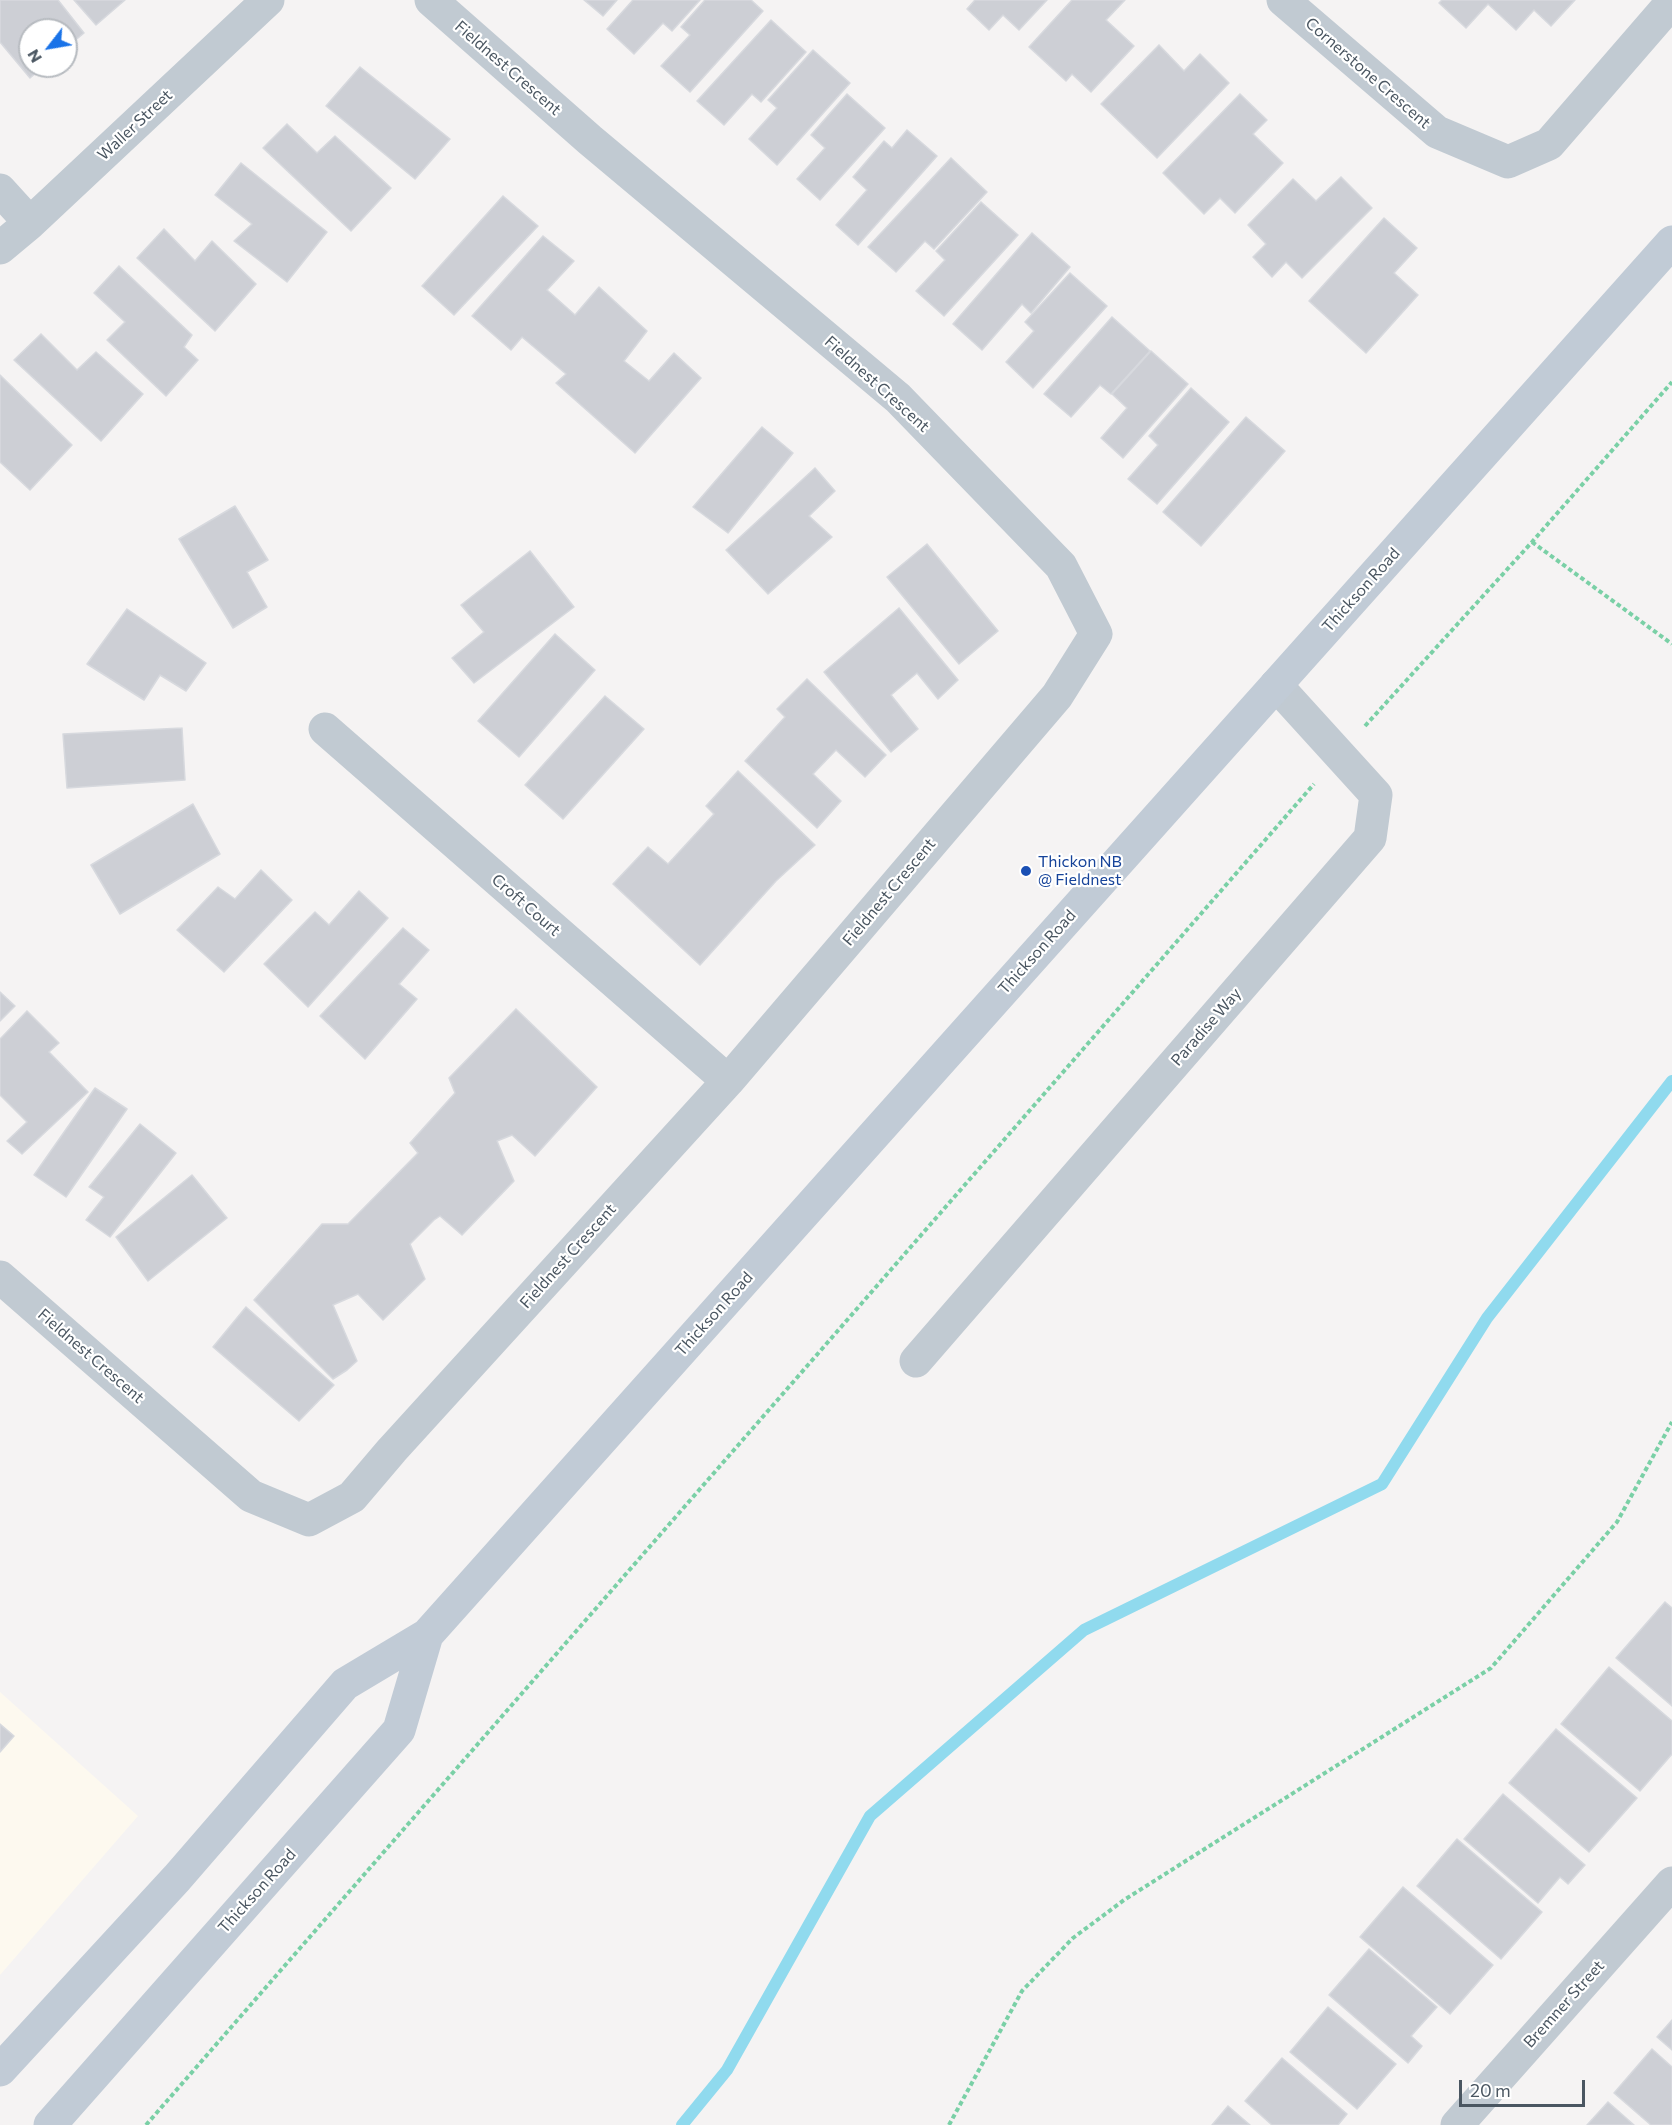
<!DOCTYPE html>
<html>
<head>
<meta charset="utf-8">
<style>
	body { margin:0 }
	#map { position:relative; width:1672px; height:2125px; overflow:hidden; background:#f5f3f3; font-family:Commissioner,sans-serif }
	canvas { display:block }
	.north { position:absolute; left:18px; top:18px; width:60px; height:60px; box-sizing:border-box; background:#fff; border:2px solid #b7bbc0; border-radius:50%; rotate:239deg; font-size:16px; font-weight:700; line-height:24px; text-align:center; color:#4a5661 }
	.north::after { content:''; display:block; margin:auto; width:21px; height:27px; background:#1a73e8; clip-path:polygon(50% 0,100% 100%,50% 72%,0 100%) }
	.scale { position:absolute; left:1459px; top:2080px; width:126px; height:27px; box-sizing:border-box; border:3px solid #4a5661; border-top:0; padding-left:8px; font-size:18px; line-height:21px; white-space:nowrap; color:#4a5661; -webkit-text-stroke:4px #fff; paint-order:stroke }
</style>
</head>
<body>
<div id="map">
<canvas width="1672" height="2125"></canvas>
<div class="north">N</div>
<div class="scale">20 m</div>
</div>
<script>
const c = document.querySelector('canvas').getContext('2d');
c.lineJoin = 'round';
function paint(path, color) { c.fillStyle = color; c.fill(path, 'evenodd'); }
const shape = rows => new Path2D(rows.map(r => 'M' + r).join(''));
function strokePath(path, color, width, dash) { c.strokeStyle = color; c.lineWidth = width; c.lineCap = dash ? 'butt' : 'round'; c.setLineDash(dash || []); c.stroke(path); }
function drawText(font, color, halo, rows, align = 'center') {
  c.font = font + ' Commissioner,sans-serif'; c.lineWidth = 4.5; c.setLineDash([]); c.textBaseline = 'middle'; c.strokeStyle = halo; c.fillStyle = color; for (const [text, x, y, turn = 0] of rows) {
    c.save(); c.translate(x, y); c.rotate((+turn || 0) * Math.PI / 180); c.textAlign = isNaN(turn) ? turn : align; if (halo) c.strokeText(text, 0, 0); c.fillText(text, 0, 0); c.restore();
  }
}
const commercial = shape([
	[0,1692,138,1816,0,1975]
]);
const stream = shape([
	[682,2125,727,2070,870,1816,1084,1630,1382,1484,1487,1318,1672,1081]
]);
const building = shape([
	[0,0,58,0,84,33,66,48,66,30,30,30,30,66,44,66,30,78,0,42,0,0],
	[74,0,125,0,96,25,74,0],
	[584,0,617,0,603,16,584,0],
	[633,0,700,0,672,31,663,23,634,54,607,29,633,0],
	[705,0,751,0,763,11,690,92,661,66,690,35,681,27,705,0],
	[975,0,1047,0,1019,30,1003,15,989,30,967,9,975,0],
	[1072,0,1125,0,1106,20,1134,46,1091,92,1072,74,1066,81,1029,47,1072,0],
	[1442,0,1575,0,1551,26,1534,10,1516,30,1488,4,1466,28,1439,3,1442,0],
	[771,20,806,52,761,102,752,94,724,125,697,101,771,20],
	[1159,45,1184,71,1200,54,1229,83,1157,158,1101,104,1159,45],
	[813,50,850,83,777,165,749,139,777,108,768,100,813,50],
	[360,67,450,139,415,179,326,106,360,67],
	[847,94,885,128,820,200,797,179,825,148,811,135,847,94],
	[1240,94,1267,120,1253,134,1283,163,1235,213,1220,198,1204,214,1163,173,1240,94],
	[287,124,317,153,335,136,391,188,351,231,263,148,287,124],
	[907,130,937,156,858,245,836,225,867,190,853,177,884,141,892,148,907,130],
	[951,158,987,192,934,249,925,241,896,272,868,247,951,158],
	[241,163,327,232,287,282,234,241,252,224,215,195,241,163],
	[1341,177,1372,208,1302,278,1286,262,1272,277,1253,257,1266,244,1248,225,1293,179,1316,201,1341,177],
	[503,196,538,226,454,315,422,286,503,196],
	[981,202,1018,235,944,316,916,291,945,260,936,251,981,202],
	[1384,218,1417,248,1394,273,1418,295,1366,353,1309,301,1384,218],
	[164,229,195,261,212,241,256,284,215,331,137,258,164,229],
	[1032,233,1070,267,1031,313,1022,304,982,350,953,324,1032,233],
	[543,236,574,261,547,290,575,315,599,287,647,331,624,361,649,381,674,353,701,378,635,453,556,383,566,374,522,337,511,350,472,316,543,236],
	[119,266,192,335,184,347,198,360,166,396,107,340,125,322,94,293,119,266],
	[1070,273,1107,306,1033,388,1006,362,1034,331,1025,322,1070,273],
	[1112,317,1150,351,1111,394,1100,385,1071,417,1044,394,1112,317],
	[41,334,77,370,96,352,143,394,101,441,14,360,41,334],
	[1151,351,1188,384,1123,458,1101,438,1127,408,1112,394,1151,351],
	[0,375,72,445,30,490,0,462,0,375],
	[1191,388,1229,422,1157,504,1128,479,1158,445,1149,436,1191,388],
	[1246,417,1285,451,1201,546,1163,512,1246,417],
	[762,427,793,453,728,533,693,507,762,427],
	[815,468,835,491,809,516,832,537,768,594,726,550,815,468],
	[235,506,268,560,247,572,267,607,233,628,179,539,235,506],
	[927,544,998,631,959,664,887,577,927,544],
	[530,551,574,607,474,683,452,658,484,632,461,605,530,551],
	[899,608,958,680,938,699,917,673,891,695,918,729,891,752,824,672,899,608],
	[127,609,206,663,186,691,160,675,144,700,87,664,127,609],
	[555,634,595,670,519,757,478,721,555,634],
	[807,679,886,755,865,777,836,750,813,774,841,801,817,828,745,761,785,717,777,709,807,679],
	[605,696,644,729,563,819,525,785,605,696],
	[182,728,185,780,67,788,63,734,182,728],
	[738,771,815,845,776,881,700,965,613,884,648,847,668,864,714,814,706,806,738,771],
	[193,804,220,854,120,914,91,865,193,804],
	[261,870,292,900,224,972,177,930,218,887,235,899,261,870],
	[359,891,388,918,308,1007,264,964,315,912,329,925,359,891],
	[403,928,429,950,399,984,417,999,365,1059,320,1016,403,928],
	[0,992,15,1006,0,1021,0,992],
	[516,1009,597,1087,535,1156,512,1135,497,1141,514,1181,462,1235,440,1216,434,1220,410,1244,425,1279,383,1320,358,1294,333,1305,357,1361,347,1370,333,1379,254,1300,322,1224,348,1224,418,1153,410,1143,455,1093,449,1078,516,1009],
	[27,1011,59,1043,49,1052,88,1092,22,1154,7,1141,27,1122,0,1095,0,1039,27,1011],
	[95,1088,127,1109,66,1197,34,1175,95,1088],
	[140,1124,176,1153,110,1237,86,1220,104,1197,89,1187,140,1124],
	[192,1175,227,1218,148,1281,116,1237,192,1175],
	[246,1307,334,1385,299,1421,213,1347,246,1307],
	[1665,1602,1672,1608,1672,1706,1616,1658,1665,1602],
	[1609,1667,1672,1721,1672,1754,1640,1791,1561,1724,1609,1667],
	[0,1724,14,1736,0,1752,0,1724],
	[1556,1729,1637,1798,1589,1852,1509,1783,1556,1729],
	[1503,1794,1585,1865,1568,1884,1560,1877,1538,1903,1464,1839,1503,1794],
	[1457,1839,1542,1912,1501,1959,1417,1886,1457,1839],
	[1403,1887,1493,1965,1450,2014,1360,1937,1403,1887],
	[1369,1949,1437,2007,1411,2036,1422,2046,1408,2063,1329,1995,1369,1949],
	[1328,2007,1396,2064,1357,2109,1290,2052,1328,2007],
	[1672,2020,1672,2050,1657,2037,1672,2020],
	[1652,2049,1672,2067,1672,2125,1651,2125,1614,2093,1652,2049],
	[1282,2058,1347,2114,1338,2125,1272,2125,1245,2101,1282,2058],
	[1608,2102,1634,2125,1587,2125,1608,2102],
	[1228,2106,1250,2125,1212,2125,1228,2106]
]);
const path = shape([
	[1532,542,1672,644],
	[1365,726,1532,542,1672,382],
	[146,2125,1314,784],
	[949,2125,1022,1991,1073,1938,1124,1900,1491,1668,1617,1522,1672,1422]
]);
const minor = shape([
	[1283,0,1437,132,1508,162,1549,144,1672,2],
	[0,190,30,223],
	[0,248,30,223,268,0],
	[325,729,728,1081],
	[0,1277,251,1496,309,1520,352,1497,392,1450,728,1081,1057,696,1096,634,1061,566,898,398,590,140,431,0],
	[916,1361,1370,838,1376,795,1276,685],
	[1457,2125,1672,1883]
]);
const secondary = shape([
	[0,2070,177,1878,345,1684,427,1635,1672,242],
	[50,2125,399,1730,427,1635]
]);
const markers = [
	[1026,871,6,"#1a4fb4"]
];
const streetNames = [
	["Fieldnest Crescent",508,68,41],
	["Cornerstone Crescent",1368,73,41],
	["Waller Street",135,125,-43],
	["Fieldnest Crescent",877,384,42],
	["Thickson Road",1361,590,-48],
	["Fieldnest Crescent",889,892,-50],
	["Croft Court",526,905,41],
	["Thickson Road",1037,952,-48],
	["Paradise Way",1206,1027,-49],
	["Fieldnest Crescent",568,1256,-48],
	["Thickson Road",714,1314,-48],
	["Fieldnest Crescent",91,1356,41],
	["Thickson Road",257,1891,-48],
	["Bremner Street",1564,2004,-48]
];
const transitNames = [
	["Thickon NB",1038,862],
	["@ Fieldnest",1038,880]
];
paint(commercial, '#fdf9ef');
strokePath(stream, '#90daee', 12);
paint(building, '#cdcfd5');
strokePath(building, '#d7d9de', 1.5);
strokePath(path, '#7ad0a6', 4, [4.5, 3]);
strokePath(minor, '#c1cad2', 33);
strokePath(secondary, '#c1cbd6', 33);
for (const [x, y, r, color] of markers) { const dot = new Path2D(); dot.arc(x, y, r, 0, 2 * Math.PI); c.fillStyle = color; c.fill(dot); strokePath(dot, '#fff', 2); }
drawText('16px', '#4a5661', '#fff', streetNames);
drawText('16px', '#164399', '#fff', transitNames, 'left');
</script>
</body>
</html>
